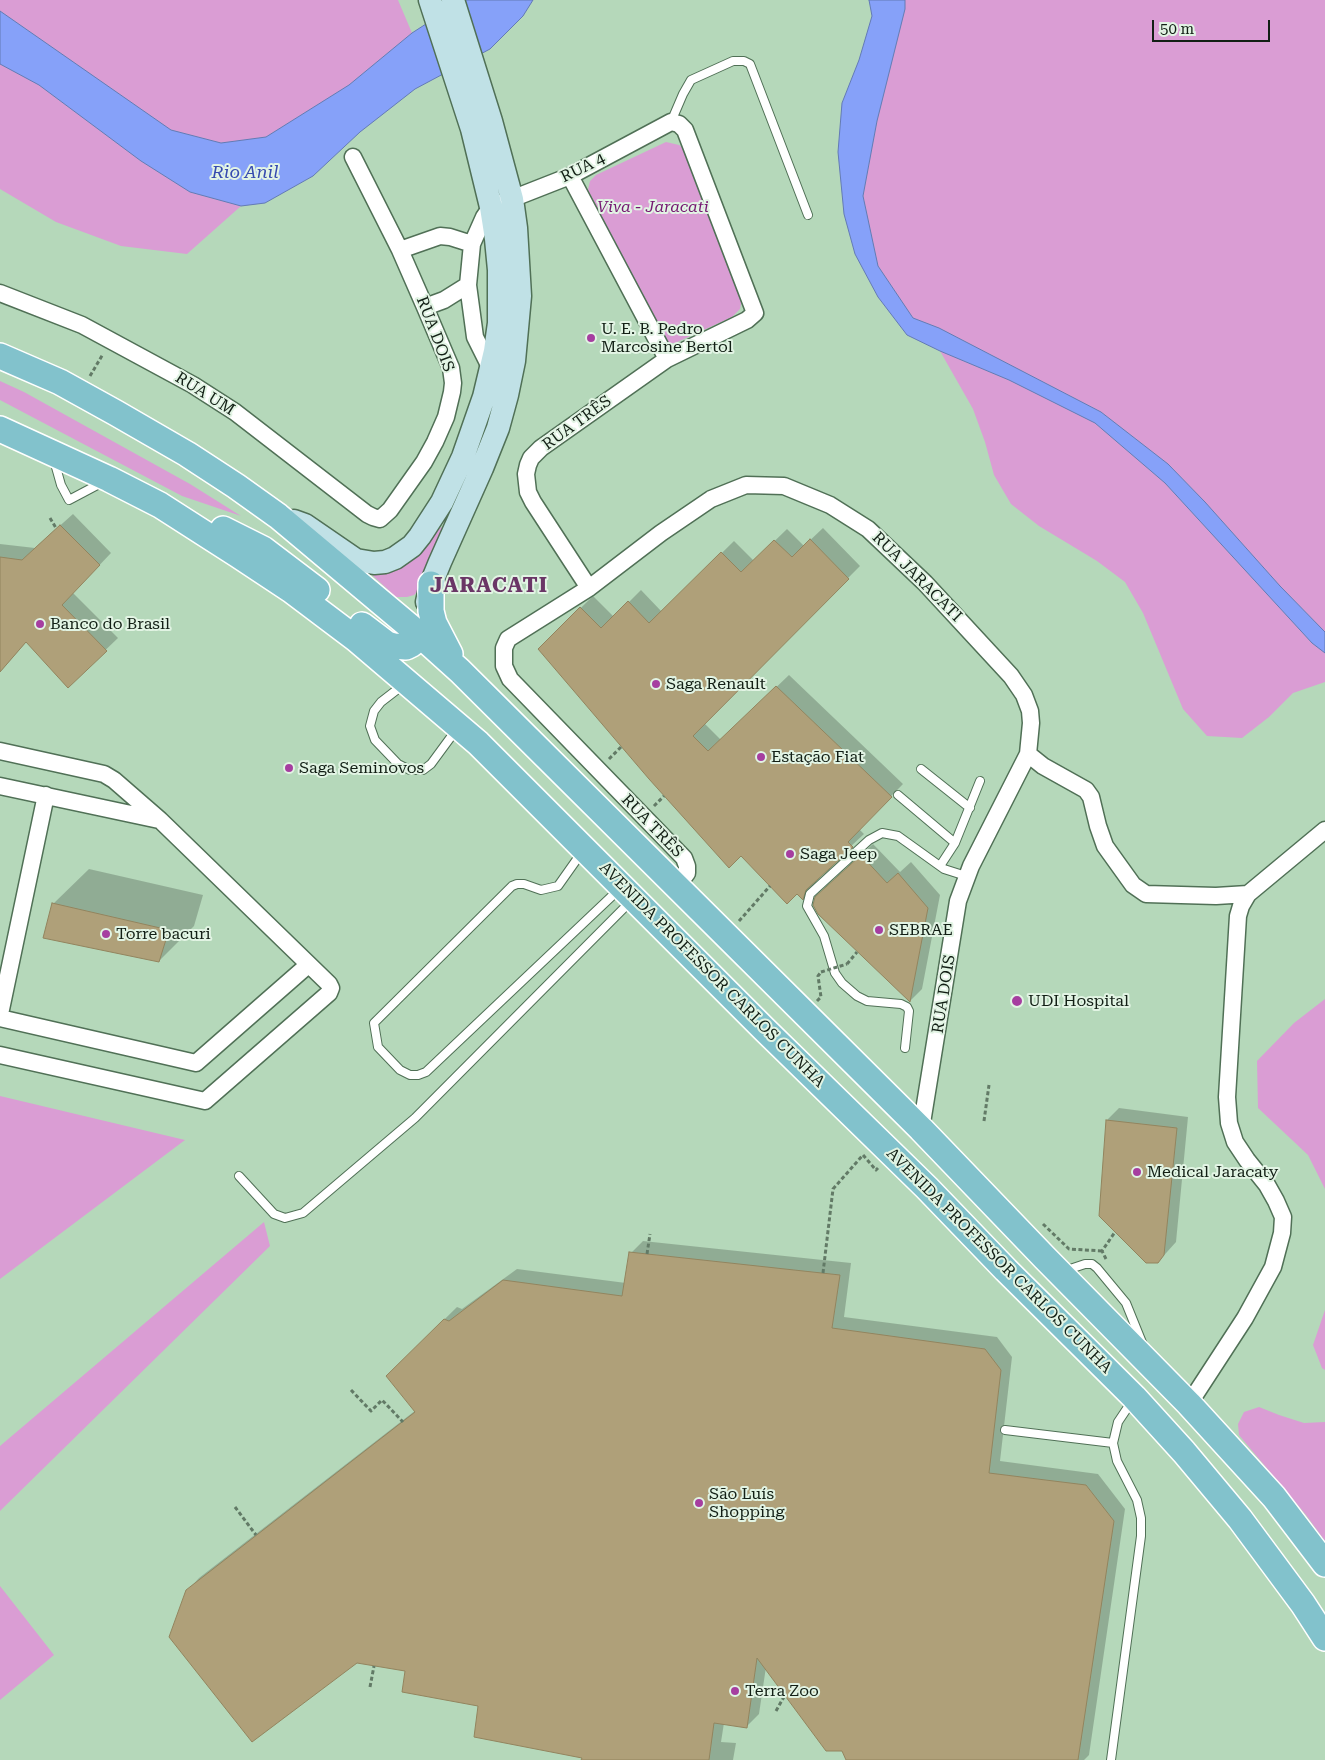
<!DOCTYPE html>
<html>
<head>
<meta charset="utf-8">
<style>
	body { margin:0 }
	#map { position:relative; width:1325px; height:1760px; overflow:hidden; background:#b5d8ba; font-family:"Roboto Serif",serif }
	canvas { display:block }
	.scale { position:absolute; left:1152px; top:20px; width:118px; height:22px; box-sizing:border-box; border:2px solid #121f15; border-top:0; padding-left:6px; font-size:15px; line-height:18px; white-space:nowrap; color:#121f15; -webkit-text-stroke:4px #e2f4e4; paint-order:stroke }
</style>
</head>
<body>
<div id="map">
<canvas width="1325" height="1760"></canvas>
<div class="scale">50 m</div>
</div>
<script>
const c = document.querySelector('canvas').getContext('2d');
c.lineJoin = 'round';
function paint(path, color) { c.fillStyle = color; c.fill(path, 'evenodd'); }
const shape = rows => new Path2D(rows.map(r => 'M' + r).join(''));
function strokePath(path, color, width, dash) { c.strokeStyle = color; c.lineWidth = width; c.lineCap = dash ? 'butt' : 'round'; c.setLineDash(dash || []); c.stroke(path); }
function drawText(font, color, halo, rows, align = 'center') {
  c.font = font + ' "Roboto Serif",serif'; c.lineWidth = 4; c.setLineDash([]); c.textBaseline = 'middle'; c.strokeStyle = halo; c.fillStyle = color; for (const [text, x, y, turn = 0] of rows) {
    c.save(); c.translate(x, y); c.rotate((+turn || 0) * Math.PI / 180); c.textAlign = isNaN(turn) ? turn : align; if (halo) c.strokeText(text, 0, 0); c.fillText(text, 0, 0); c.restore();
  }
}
const green = shape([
	[0,0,398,0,412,33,349,85,266,137,221,143,171,130,0,11],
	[905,0,1325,0,1325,632,1280,586,1205,502,1168,464,1101,412,939,328,913,318,878,266,863,196,877,121,905,9],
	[0,64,39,85,141,161,190,192,241,206,187,254,121,246,56,222,0,189],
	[666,142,679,145,684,149,742,298,740,309,732,317,675,343,670,343,662,337,588,190,590,181,596,175],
	[940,351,1009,380,1095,423,1165,483,1312,643,1325,653,1325,682,1293,693,1269,717,1242,738,1207,736,1183,709,1143,613,1125,582,1097,561,1039,526,1011,504,994,475,985,442,973,409],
	[0,381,24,392,190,484,241,516,182,496,0,400],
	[445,525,419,590,414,595,407,597,396,597,370,573,388,572,403,566,415,556,439,529],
	[1325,999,1325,1189,1308,1155,1258,1108,1257,1061,1294,1023],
	[0,1096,185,1140,0,1279],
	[264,1222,270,1246,0,1511,0,1446],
	[1325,1310,1325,1370,1322,1368,1313,1345],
	[1259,1407,1279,1415,1304,1423,1325,1422,1325,1541,1306,1515,1239,1435,1238,1424,1244,1412],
	[0,1586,54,1655,0,1700]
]);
const water = shape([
	[463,0,533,0,523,16,490,49,415,89,360,132,313,176,265,203,241,206,190,192,141,161,39,85,0,64,0,11,171,130,221,143,266,137,349,85,412,33,463,0],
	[869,0,905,0,905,9,877,121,863,196,878,266,913,318,939,328,1101,412,1168,464,1205,502,1280,586,1325,632,1325,653,1312,643,1165,483,1095,423,1009,380,940,351,907,335,878,297,855,254,844,214,838,152,842,103,859,60,872,16,869,0]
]);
const shadow = shape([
	[73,514,111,553,73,593,118,638,68,686,27,641,0,672,0,544,35,548],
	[823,528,860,566,704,723,721,740,789,675,903,784,859,829,864,834,817,878,815,886,803,898,539,649,593,596,614,617,641,590,662,612,734,541,754,561,787,529,804,546],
	[873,844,900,872,911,862,940,895,922,989,910,1001,826,888],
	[89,869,203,895,194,926,159,961,53,904],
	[1119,1108,1188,1117,1176,1242,1158,1262,1107,1120],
	[643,1241,851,1263,844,1317,997,1337,1012,1357,1000,1461,1098,1474,1125,1509,1089,1755,1084,1760,847,1760,843,1750,766,1667,759,1714,747,1726,724,1723,721,1742,736,1743,733,1760,582,1760,583,1757,407,1670,187,1591,199,1578,416,1410,387,1376,457,1307,462,1309,517,1269,626,1283,631,1253]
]);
const building = shape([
	[60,525,100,565,62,605,107,651,68,688,26,642,0,672,0,557,22,560,60,525],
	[810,539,849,579,693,736,708,751,776,686,892,797,848,842,853,847,806,890,803,900,797,894,787,904,741,856,729,868,649,779,538,649,580,607,601,628,628,601,649,623,721,552,741,572,774,540,792,557,810,539],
	[861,855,887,883,898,873,928,908,910,1002,818,914,813,905,815,897,861,855],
	[52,903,169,930,159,962,43,938,52,903],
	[1106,1120,1177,1128,1164,1255,1158,1263,1146,1263,1099,1216,1106,1120],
	[629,1252,840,1275,832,1328,985,1349,1001,1370,989,1473,1086,1485,1114,1521,1078,1760,846,1760,842,1751,826,1751,757,1658,747,1728,714,1723,709,1760,581,1760,582,1758,474,1737,478,1706,402,1692,405,1671,357,1663,252,1742,169,1637,186,1590,415,1412,386,1376,444,1319,449,1321,503,1280,622,1296,629,1252]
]);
const path = shape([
	[90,376,103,354],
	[50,518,56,528],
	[609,759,621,747],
	[654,806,664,796],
	[739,921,770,886],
	[847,964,857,952],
	[817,1001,821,997,818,976,821,972],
	[984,1121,989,1085],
	[1043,1224,1069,1249,1102,1251],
	[647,1254,650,1234],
	[1106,1259,1102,1251,1115,1232],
	[823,1273,833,1189,863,1155,876,1170,878,1168],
	[351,1390,371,1411,382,1400,403,1422],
	[235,1507,256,1535],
	[370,1687,374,1666],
	[776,1711,785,1695]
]);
const service = shape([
	[671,122,683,94,691,80,733,61,744,61,750,64,808,215],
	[54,460,61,485,69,500,103,482],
	[403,685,381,702,374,711,370,726,375,740,398,764,410,770,423,770,431,764,456,730],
	[921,769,970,808],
	[898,795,955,843],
	[582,852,558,886,541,890,524,884,517,884,512,886,374,1023,378,1047,400,1070,410,1075,418,1075,426,1072,612,896],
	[940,866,955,843,980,781],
	[905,1048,909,1011,907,1007,901,1004,867,1001,857,996,842,983,835,973,824,936,807,906,810,894,869,840,882,833,898,836,944,869,966,876],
	[239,1176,274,1214,285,1218,303,1213,415,1118,623,909],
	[1064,1271,1085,1264,1092,1264,1097,1268,1126,1303,1143,1345],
	[1005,1430,1113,1443],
	[1111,1760,1141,1536,1141,1518,1137,1500,1117,1461,1113,1443,1118,1422,1132,1401]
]);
const minor = shape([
	[570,176,667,359],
	[400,250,440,236,450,237,472,244],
	[0,293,82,325,193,385,235,412,367,514,373,517,380,519,390,510,424,462,435,442,446,417,452,392,453,383,451,368,425,307,400,250,353,157],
	[425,307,444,300,468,285],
	[491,369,475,337,468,285,472,244,484,217,491,207,570,176,671,122,679,124,685,130,755,313,747,320,667,359,541,448,531,458,528,465,526,474,528,492,533,502,589,588],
	[0,751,104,774,114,780,160,820,329,984,331,988,329,993,205,1101,0,1055],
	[1028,754,1043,766,1086,790,1091,797,1098,826,1105,846,1133,885,1146,894,1216,896,1248,894],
	[0,786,159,820],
	[677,886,687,873,687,866,684,858,510,679,504,666,504,648,508,639,589,588,661,533,711,499,746,485,784,486,830,505,868,529,925,583,1011,676,1024,695,1030,711,1031,723,1028,754,971,866,958,901,921,1129],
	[0,1014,46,795],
	[0,1018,196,1063,308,965],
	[1189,1404,1245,1318,1273,1267,1282,1233,1283,1217,1276,1201,1267,1185,1247,1160,1235,1142,1229,1123,1227,1097,1238,916,1241,906,1248,894,1325,830]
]);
const secondary = shape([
	[294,521,305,525,356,560,374,563,385,562,395,558,412,546,420,536,442,502,463,457,484,397,495,351,499,323,499,270,496,239,491,207,472,129,430,0],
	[427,602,431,584,440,562,482,468,498,428,507,395,514,361,520,296,516,228,512,199,491,121,453,0]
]);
const primary = shape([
	[0,356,60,382,116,413,187,454,236,486,278,516,420,635,460,671,921,1129,1045,1258,1189,1404,1274,1497,1325,1564],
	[0,429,109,479,160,505,238,555,291,590,356,639,478,743,764,1029,927,1188,1006,1270,1134,1397,1184,1452,1240,1519,1303,1604,1325,1638],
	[223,529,263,549,317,590],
	[431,584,431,611,434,623,450,654],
	[362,625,387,644,394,646,406,647,412,644,420,635]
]);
const pathBridge = shape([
	[821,972,847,964]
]);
const markers = [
	[591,338,5,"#a63ea0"],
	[40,624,5,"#a63ea0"],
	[656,684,5,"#a63ea0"],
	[761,757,5,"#a63ea0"],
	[289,768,5,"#a63ea0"],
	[790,854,5,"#a63ea0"],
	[879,930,5,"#a63ea0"],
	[106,934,5,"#a63ea0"],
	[1017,1001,6,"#a63ea0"],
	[1137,1172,5,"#a63ea0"],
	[699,1503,5,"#a63ea0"],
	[735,1691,5,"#a63ea0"]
];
const streetNames = [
	["RUA 4",583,168,-26],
	["RUA DOIS",435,334,69],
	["RUA UM",205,394,32],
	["RUA TRÊS",577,423,-36],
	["RUA JARACATI",917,577,45],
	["RUA TRÊS",652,826,46],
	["AVENIDA PROFESSOR CARLOS CUNHA",712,975,45],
	["RUA DOIS",944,994,-81],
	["AVENIDA PROFESSOR CARLOS CUNHA",999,1261,45]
];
const parkNames = [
	["Viva - Jaracati",653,207]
];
const poiNames = [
	["U. E. B. Pedro",601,329],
	["Marcosine Bertol",601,347],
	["Banco do Brasil",50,624],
	["Saga Renault",666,684],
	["Estação Fiat",771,757],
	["Saga Seminovos",299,768],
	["Saga Jeep",800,854],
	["SEBRAE",889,930],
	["Torre bacuri",116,934],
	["UDI Hospital",1028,1001],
	["Medical Jaracaty",1147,1172],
	["São Luís",709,1494],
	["Shopping",709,1512],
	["Terra Zoo",745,1691]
];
const waterNames = [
	["Rio Anil",245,173]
];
const districtNames = [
	["JARACATI",489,586]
];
paint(green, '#da9dd4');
paint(water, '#86a1f9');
strokePath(water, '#637ab5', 1);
paint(shadow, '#0003');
paint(building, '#afa079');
strokePath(building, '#92845e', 1);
strokePath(service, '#507056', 10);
strokePath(minor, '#507056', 19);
strokePath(secondary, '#507056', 25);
strokePath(primary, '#fff', 28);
strokePath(path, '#627a66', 3, [4, 2.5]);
strokePath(service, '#fff', 8);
strokePath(minor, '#fff', 16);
strokePath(secondary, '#c0e1e6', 22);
strokePath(primary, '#82c2cc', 25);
strokePath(pathBridge, '#627a66', 3, [4, 2.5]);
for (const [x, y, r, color] of markers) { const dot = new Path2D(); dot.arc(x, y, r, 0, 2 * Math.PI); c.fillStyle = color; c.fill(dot); strokePath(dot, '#e2f4e4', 2); }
drawText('16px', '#121f15', '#e2f4e4', streetNames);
drawText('italic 16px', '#751871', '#e2f4e4', parkNames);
drawText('16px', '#121f15', '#e2f4e4', poiNames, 'left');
drawText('italic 18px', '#364baf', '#e2f4e4', waterNames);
c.letterSpacing = '1px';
drawText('bold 21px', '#6a3666', '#e2f4e4', districtNames);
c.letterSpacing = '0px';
</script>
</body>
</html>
